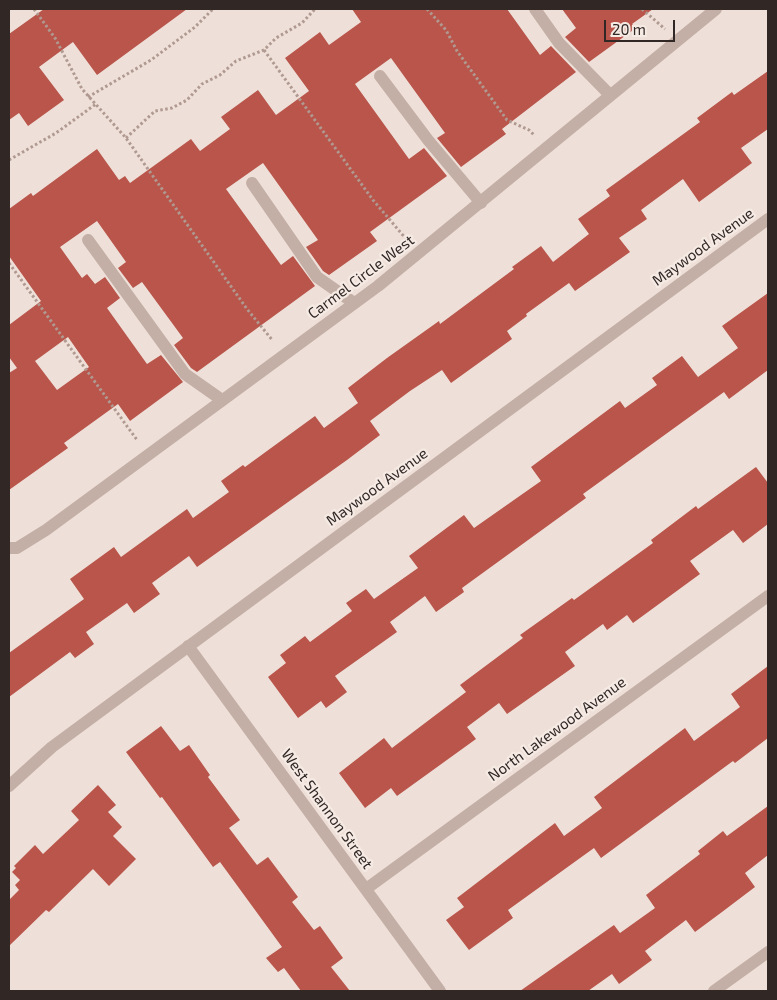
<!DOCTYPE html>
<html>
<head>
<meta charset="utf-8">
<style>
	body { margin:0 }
	#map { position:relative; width:777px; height:1000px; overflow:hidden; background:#eee0d8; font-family:"Exo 2",sans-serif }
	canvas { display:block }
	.frame { position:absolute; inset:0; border:10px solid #312826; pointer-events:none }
	.scale { position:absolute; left:604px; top:20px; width:71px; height:22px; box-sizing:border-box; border:2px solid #312826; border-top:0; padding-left:6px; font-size:15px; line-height:18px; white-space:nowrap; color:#312826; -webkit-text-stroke:4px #f6ebe4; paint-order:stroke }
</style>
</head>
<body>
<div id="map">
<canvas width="777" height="1000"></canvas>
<div class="frame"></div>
<div class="scale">20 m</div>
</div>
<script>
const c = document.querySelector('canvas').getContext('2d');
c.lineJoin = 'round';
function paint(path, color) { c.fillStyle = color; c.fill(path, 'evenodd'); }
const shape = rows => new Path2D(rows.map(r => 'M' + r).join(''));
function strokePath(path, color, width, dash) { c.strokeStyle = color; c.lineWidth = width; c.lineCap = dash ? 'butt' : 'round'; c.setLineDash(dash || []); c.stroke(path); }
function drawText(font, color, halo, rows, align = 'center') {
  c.font = font + ' "Exo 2",sans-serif'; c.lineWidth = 4.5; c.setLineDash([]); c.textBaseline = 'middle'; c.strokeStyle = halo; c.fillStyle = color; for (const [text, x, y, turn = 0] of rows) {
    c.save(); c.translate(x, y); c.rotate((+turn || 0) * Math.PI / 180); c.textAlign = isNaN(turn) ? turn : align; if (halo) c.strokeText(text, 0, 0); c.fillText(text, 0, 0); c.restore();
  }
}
const building = shape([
	[44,9,187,9,97,75,73,42,39,67,64,100,28,126,19,113,9,120,9,34],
	[352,9,507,9,540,55,551,46,576,72,502,129,506,134,461,167,437,138,445,133,391,58,355,84,409,159,424,148,447,176,370,232,377,241,329,275,323,271,306,247,318,240,263,163,226,189,281,265,293,256,315,286,197,372,191,368,174,345,183,338,142,282,133,288,118,268,126,262,97,221,60,247,82,278,87,274,95,284,105,277,120,298,107,308,147,364,161,355,183,382,130,421,118,404,64,443,68,448,9,490,9,373,17,368,9,357,9,325,41,301,9,256,9,209,31,193,33,196,97,149,119,180,125,176,130,183,191,139,200,151,230,129,221,117,258,90,276,115,309,91,285,58,320,32,329,45,361,22],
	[68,337,89,367,57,390,35,361],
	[562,9,653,9,632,24,636,28,589,62,565,37,576,28],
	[768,71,768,129,741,148,752,163,699,202,683,179,641,210,647,219,619,238,630,252,575,291,569,283,526,314,527,316,507,331,512,339,451,383,442,370,410,391,370,421,380,435,347,460,197,567,189,556,152,583,160,594,134,613,127,603,86,632,94,644,75,658,70,652,9,697,9,653,84,599,70,579,114,547,121,557,187,509,193,518,229,492,221,481,243,465,245,467,315,416,324,428,358,403,348,388,387,358,439,321,440,324,514,269,512,267,541,246,553,262,589,234,578,219,610,196,606,190,700,122,697,118,732,92,734,95],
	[768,293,768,370,729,399,724,392,583,494,586,498,462,588,464,592,436,612,425,596,390,622,397,632,335,676,347,692,326,708,321,701,298,718,268,677,286,663,280,655,305,636,310,642,352,611,346,603,366,589,374,599,418,568,409,556,464,515,474,528,541,481,531,467,620,401,625,408,657,385,652,378,682,356,698,377,738,348,722,326],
	[756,467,768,483,768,524,743,543,733,530,690,561,700,574,633,623,627,615,607,630,603,624,565,652,575,666,507,714,499,703,467,727,476,739,397,796,391,788,365,808,339,773,384,738,392,748,466,692,460,685,523,638,520,635,572,598,574,600,653,543,651,540,696,506,698,509],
	[768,666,768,738,735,763,733,761,601,858,594,848,508,910,513,918,469,950,446,920,464,907,457,898,555,823,564,836,602,808,594,797,685,728,694,741,740,707,731,694],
	[161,726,180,751,189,745,210,775,208,777,240,820,229,828,257,865,268,857,298,897,292,902,314,930,320,926,343,958,331,967,350,991,301,991,284,968,278,972,266,958,282,947,220,862,213,867,162,797,160,798,126,752],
	[98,785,116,805,108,812,122,827,113,836,136,859,109,886,93,869,49,912,46,910,9,946,9,900,19,890,15,885,20,880,12,872,16,868,14,866,35,845,43,854,79,820,71,811],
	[768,806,768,855,745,873,755,887,722,912,695,932,686,920,645,951,652,960,619,984,612,974,588,991,520,991,614,925,620,933,655,908,646,895,700,854,698,851,723,831,727,836]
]);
const path = shape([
	[34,9,55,38,82,89,126,138,247,309,273,341],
	[427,9,446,30,457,51,507,120,529,130,534,135],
	[642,9,665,29],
	[264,50,373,200,407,240],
	[88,97,151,60,195,27,213,9],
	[126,138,155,111,172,108,187,100,202,84,220,75,236,61,264,50,276,38,302,23,315,9],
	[9,160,56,133,96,104],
	[9,263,137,440]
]);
const lane = shape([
	[535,9,559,43,610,95],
	[380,76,428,140,481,203],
	[252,183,317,277,354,303],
	[88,240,185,374,222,400]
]);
const street = shape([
	[9,548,17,548,46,530,378,286,716,9],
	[188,646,440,991],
	[9,786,52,747,768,219],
	[366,889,768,596],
	[714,991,768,952]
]);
const streetNames = [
	["Maywood Avenue",703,247,-36],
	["Carmel Circle West",361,277,-37],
	["Maywood Avenue",377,487,-36],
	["North Lakewood Avenue",557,729,-36],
	["West Shannon Street",327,809,54]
];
paint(building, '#b9554b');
strokePath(path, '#b09990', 3, [2.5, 2.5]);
strokePath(lane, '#c4afa6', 12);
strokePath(street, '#c4afa6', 12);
drawText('15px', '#312826', '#f6ebe4', streetNames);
</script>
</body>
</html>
